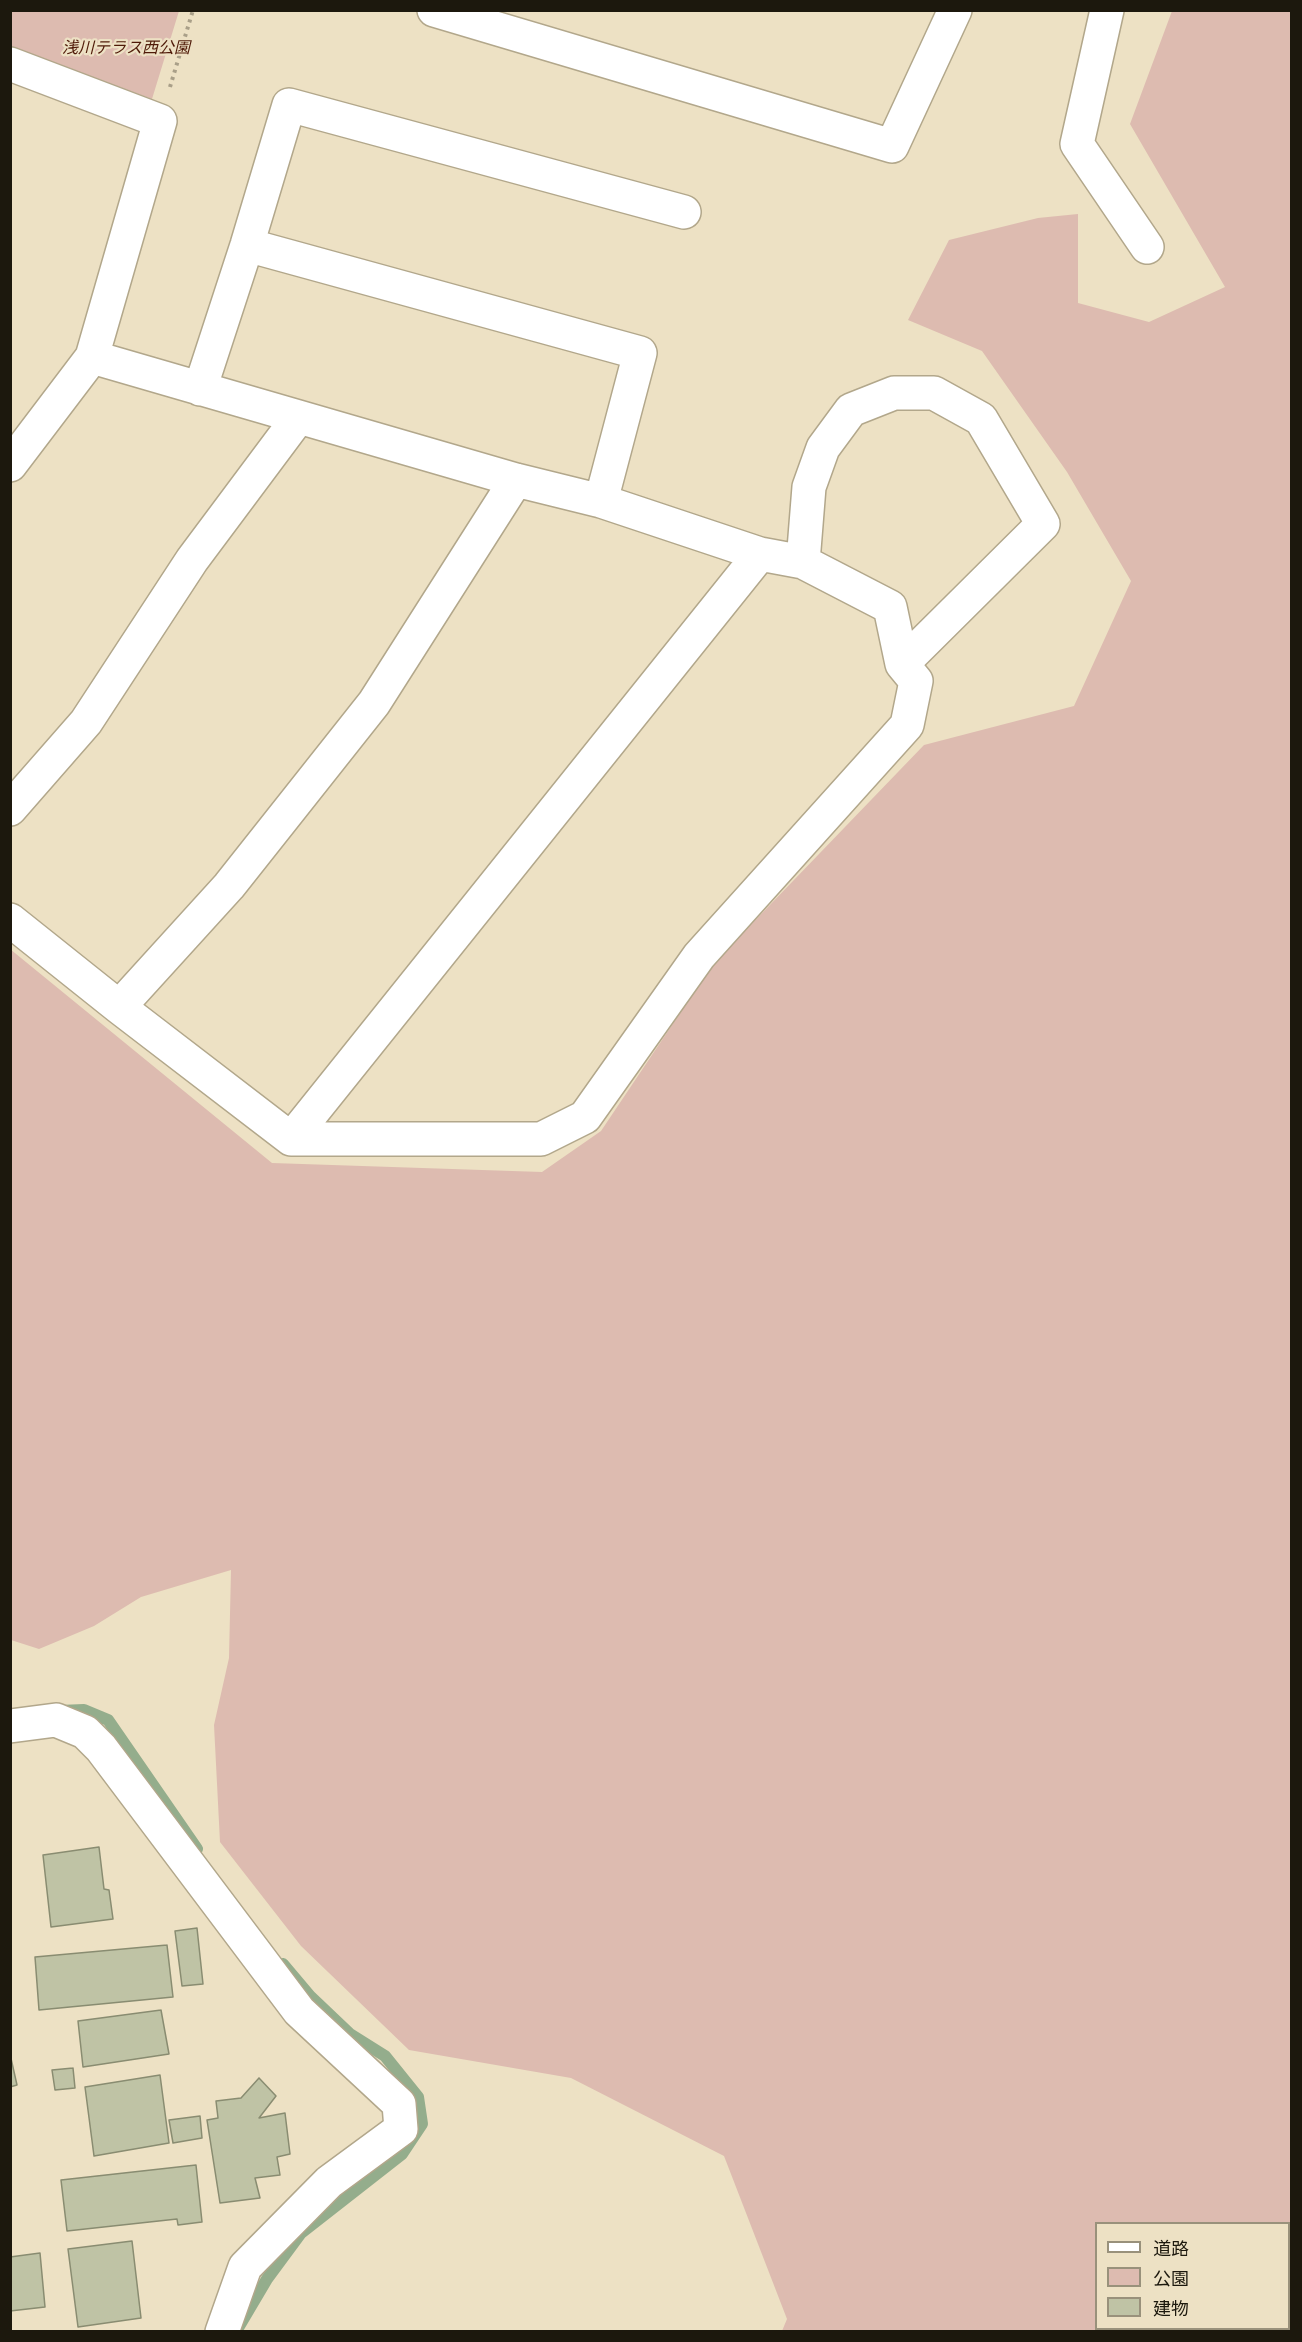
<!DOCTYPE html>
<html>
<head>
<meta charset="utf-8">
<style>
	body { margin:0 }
	#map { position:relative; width:1302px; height:2342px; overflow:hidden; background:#ede1c4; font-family:Bitter,"Noto Sans JP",serif }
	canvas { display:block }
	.frame { position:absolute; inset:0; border:12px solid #1c180d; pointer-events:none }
	.legend { position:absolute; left:1095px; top:2222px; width:195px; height:108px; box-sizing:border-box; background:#ede1c4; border:2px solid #99917b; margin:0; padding:8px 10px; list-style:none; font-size:18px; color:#1c180d }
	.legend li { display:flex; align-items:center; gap:12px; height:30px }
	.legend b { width:30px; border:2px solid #99917b }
</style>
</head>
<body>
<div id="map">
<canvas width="1302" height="2342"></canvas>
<div class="frame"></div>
<ul class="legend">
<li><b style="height:8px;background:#fff"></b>道路</li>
<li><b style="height:16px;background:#ddbbb0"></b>公園</li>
<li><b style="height:16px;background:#bfc3a5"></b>建物</li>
</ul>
</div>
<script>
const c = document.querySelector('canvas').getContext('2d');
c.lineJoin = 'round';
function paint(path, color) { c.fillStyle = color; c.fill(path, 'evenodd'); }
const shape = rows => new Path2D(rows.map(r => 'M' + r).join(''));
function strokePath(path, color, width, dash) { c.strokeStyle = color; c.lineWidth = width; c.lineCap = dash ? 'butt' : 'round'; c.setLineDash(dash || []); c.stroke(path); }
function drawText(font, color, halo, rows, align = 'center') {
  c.font = font + ' Bitter,"Noto Sans JP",serif'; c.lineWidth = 4.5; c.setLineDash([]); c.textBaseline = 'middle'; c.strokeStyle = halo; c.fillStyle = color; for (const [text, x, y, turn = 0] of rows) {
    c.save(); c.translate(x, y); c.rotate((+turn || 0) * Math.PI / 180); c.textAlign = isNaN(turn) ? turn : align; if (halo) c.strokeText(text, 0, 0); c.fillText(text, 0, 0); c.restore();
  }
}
const green = shape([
	[11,11,179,11,152,99,11,48],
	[1172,11,1291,11,1291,2331,782,2331,787,2319,724,2156,571,2078,409,2050,301,1946,220,1842,214,1725,229,1658,231,1570,141,1597,94,1626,39,1649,11,1640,10,949,272,1163,542,1172,601,1131,713,964,924,745,1074,706,1131,581,1067,472,982,351,908,320,949,240,1038,218,1078,214,1078,303,1149,322,1225,287,1130,124],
	[1096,2224,1288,2224,1288,2328,1096,2328]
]);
const stream = shape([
	[60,1711,84,1710,108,1720,197,1849],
	[238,2328,267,2279,301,2233,402,2154,422,2124,418,2097,385,2056,350,2034,310,1996,283,1964]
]);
const building = shape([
	[99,1847,104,1889,109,1890,113,1919,51,1927,43,1855,99,1847],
	[197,1928,203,1984,182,1986,175,1931,197,1928],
	[167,1945,173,1997,39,2010,35,1957,167,1945],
	[161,2010,169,2054,83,2067,78,2021,161,2010],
	[10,2054,17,2085,10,2087,10,2054],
	[73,2068,75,2088,55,2090,52,2070,73,2068],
	[160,2075,169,2143,94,2156,85,2087,160,2075],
	[259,2078,276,2096,259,2118,285,2113,290,2154,277,2157,280,2175,255,2178,260,2198,220,2203,207,2120,218,2118,216,2101,241,2098,259,2078],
	[200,2116,202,2138,173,2143,169,2120,200,2116],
	[196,2165,202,2222,178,2225,177,2219,67,2231,61,2180,196,2165],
	[132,2241,141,2318,78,2327,68,2249,132,2241],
	[40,2253,45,2307,10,2311,10,2257,40,2253]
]);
const path = shape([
	[170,87,193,10]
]);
const minor = shape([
	[434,10,892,146,955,10],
	[1107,10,1077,144,1147,247],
	[10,64,160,121,92,357,10,465],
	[247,245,640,353,601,501],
	[200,389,247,245,289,105,684,212],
	[803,562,809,487,823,448,851,410,894,393,934,393,981,419,1043,524,902,664],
	[10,809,86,722,192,560,298,418],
	[10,920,119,1007,291,1139,541,1139,585,1117,699,956,907,725,916,681,902,664,890,607,803,562,760,554,601,501,516,480,92,357],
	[119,1007,229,886,374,703,516,480],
	[291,1139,760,554],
	[10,1726,56,1720,85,1732,101,1748,299,2011,399,2104,401,2129,329,2182,245,2267,222,2332]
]);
const parkNames = [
	["浅川テラス西公園",126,49]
];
paint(green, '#ddbbb0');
strokePath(stream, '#94ad8c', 12);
paint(building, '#bfc3a5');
strokePath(building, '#898c71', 1.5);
strokePath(minor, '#b2a78b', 36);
strokePath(path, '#a99f88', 4, [3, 4.5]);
strokePath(minor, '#fff', 33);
drawText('italic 16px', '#4f1a08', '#ede1c4', parkNames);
</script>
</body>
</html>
